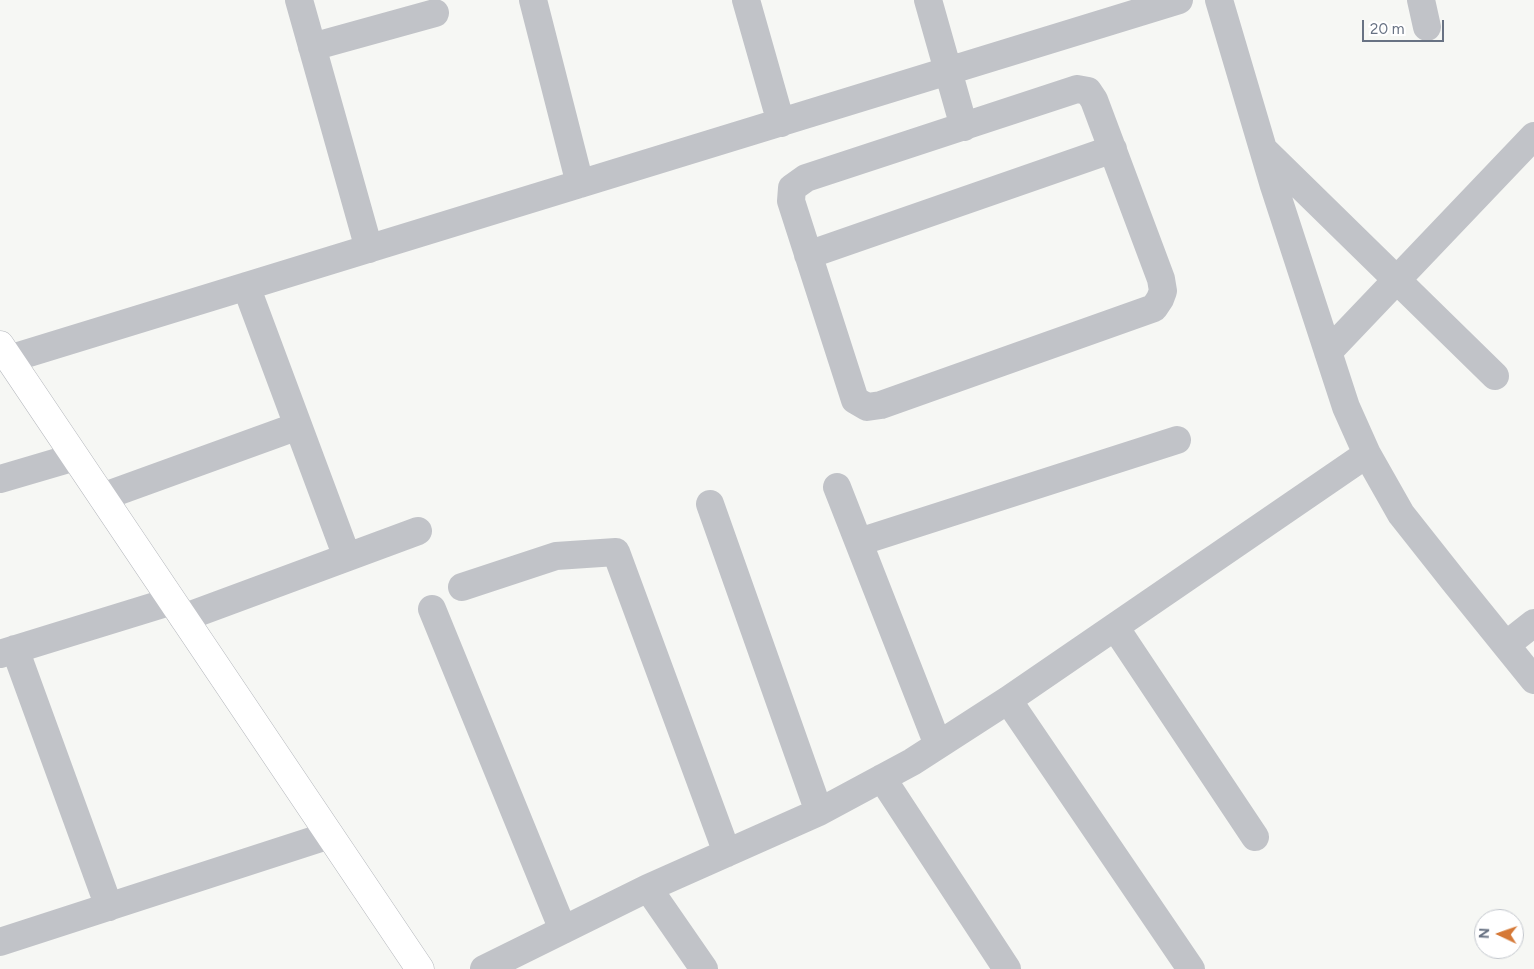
<!DOCTYPE html>
<html>
<head>
<meta charset="utf-8">
<style>
	body { margin:0 }
	#map { position:relative; width:1534px; height:969px; overflow:hidden; background:#f6f7f4; font-family:Figtree,sans-serif }
	canvas { display:block }
	.north { position:absolute; left:1474px; top:909px; width:50px; height:50px; box-sizing:border-box; background:#fff; border:1px solid #c3c7cd; border-radius:50%; rotate:273deg; font-size:14px; font-weight:700; line-height:20px; text-align:center; color:#687283 }
	.north::after { content:''; display:block; margin:auto; width:18px; height:22px; background:#d57836; clip-path:polygon(50% 0,100% 100%,50% 72%,0 100%) }
	.scale { position:absolute; left:1362px; top:20px; width:82px; height:22px; box-sizing:border-box; border:2px solid #687283; border-top:0; padding-left:6px; font-size:15px; line-height:18px; white-space:nowrap; color:#687283; -webkit-text-stroke:4px #fff; paint-order:stroke }
</style>
</head>
<body>
<div id="map">
<canvas width="1534" height="969"></canvas>
<div class="north">N</div>
<div class="scale">20 m</div>
</div>
<script>
const c = document.querySelector('canvas').getContext('2d');
c.lineJoin = 'round';
const shape = rows => new Path2D(rows.map(r => 'M' + r).join(''));
function strokePath(path, color, width, dash) { c.strokeStyle = color; c.lineWidth = width; c.lineCap = dash ? 'butt' : 'round'; c.setLineDash(dash || []); c.stroke(path); }
const minor = shape([
	[299,0,369,249],
	[533,0,580,184],
	[746,0,781,123],
	[928,0,964,127],
	[1219,0,1274,186,1316,315,1346,407,1367,454,1401,514,1454,581,1534,680],
	[1421,0,1427,27],
	[312,47,435,13],
	[1077,89,1088,91,1094,100,1161,279,1163,291,1160,299,1154,308,881,405,867,407,855,400,791,201,792,188,806,178,1077,89],
	[1264,150,1495,376],
	[808,255,1113,149],
	[246,286,347,557],
	[1328,352,1534,136],
	[9,359,1179,0],
	[0,479,75,457],
	[837,487,938,745],
	[102,497,298,426],
	[710,504,819,812],
	[859,542,1177,440],
	[462,587,556,556,616,552,727,853],
	[432,609,563,930],
	[183,618,418,531],
	[1115,627,1255,837],
	[1506,645,1534,623],
	[15,649,109,907],
	[0,654,172,601],
	[1008,700,1191,969],
	[882,778,1007,969],
	[648,888,704,969],
	[0,942,330,835],
	[484,969,648,888,819,812,912,762,1008,700,1367,454]
]);
const major = shape([
	[0,345,420,969]
]);
strokePath(major, '#b4b7bc', 29);
strokePath(minor, '#c1c3c8', 28);
strokePath(major, '#fff', 28);
</script>
</body>
</html>
